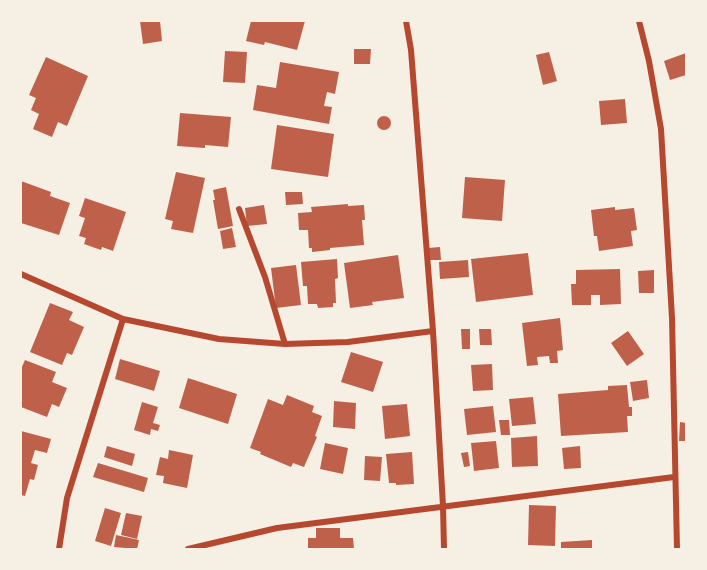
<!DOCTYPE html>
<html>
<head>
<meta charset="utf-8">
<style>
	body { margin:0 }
	#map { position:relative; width:707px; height:570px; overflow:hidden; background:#f6efe4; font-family:"Sofia Sans Condensed",sans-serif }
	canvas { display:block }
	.frame { position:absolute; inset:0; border:22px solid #f6efe4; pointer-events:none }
</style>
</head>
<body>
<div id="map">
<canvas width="707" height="570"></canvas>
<div class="frame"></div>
</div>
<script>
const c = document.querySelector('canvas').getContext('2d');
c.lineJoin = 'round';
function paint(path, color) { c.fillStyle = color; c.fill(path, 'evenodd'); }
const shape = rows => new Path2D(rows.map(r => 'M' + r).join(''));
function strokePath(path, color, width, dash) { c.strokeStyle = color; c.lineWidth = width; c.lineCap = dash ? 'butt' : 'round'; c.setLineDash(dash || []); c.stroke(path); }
const building = shape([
	[140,21,160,21,162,41,143,44],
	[251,21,305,21,297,50,265,42,264,45,246,41],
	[354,49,371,49,370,64,354,64],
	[225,51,247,52,245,83,223,82],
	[549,52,557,81,543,85,536,55],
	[686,53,686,75,670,80,664,61],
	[46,57,88,76,67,126,58,122,52,137,33,129,39,114,31,110,36,98,29,95],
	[280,62,339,72,335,94,327,92,324,106,332,107,329,124,253,110,257,85,276,88],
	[625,99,627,123,601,125,599,101],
	[180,113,231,117,228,147,205,145,205,148,177,146],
	'377 123a7 7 0 1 1 14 0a7 7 0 1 1-14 0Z',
	[277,125,334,134,328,177,271,169],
	[176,172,205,178,193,233,171,229,173,221,165,219],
	[465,177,505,180,502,221,462,218],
	[21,181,51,192,50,196,70,203,59,235,21,223],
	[226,187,233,226,218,229,213,200,215,200,213,190],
	[285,192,302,192,303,204,286,205],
	[85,198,126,212,113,251,102,247,101,250,84,244,86,238,79,236,85,218,79,216],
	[348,204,348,206,364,205,365,220,362,220,364,245,330,248,330,250,312,252,312,248,309,248,308,230,299,230,298,213,312,212,311,207],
	[264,205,267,224,247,226,245,208],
	[615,207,615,210,634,208,637,230,631,231,633,246,599,251,597,236,594,236,591,210],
	[232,228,236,247,223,249,220,231],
	[440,247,441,260,429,260,428,248],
	[528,253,533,295,476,302,471,259],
	[398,255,404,298,372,302,373,305,350,308,344,263],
	[337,259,338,278,335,279,336,303,333,303,333,307,318,308,317,304,308,304,307,286,303,286,301,262],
	[468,260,469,277,440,279,439,262],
	[296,265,301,305,276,308,271,268],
	[620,269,621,304,600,305,600,295,591,295,591,305,572,305,571,284,576,284,576,270],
	[654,270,654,293,639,293,638,271],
	[50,303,73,312,69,320,84,327,72,355,67,353,62,365,30,352],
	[560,318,563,350,557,351,558,363,550,363,549,356,537,357,538,365,527,366,522,323],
	[461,329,470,329,470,349,462,349],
	[479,329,491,329,492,345,480,345],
	[628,331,644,354,627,366,611,343],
	[351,352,383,362,373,392,341,382],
	[120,359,160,371,154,391,115,379],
	[25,360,56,372,52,382,67,388,59,407,52,404,47,417,21,407,21,369],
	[492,364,493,390,473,391,471,365],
	[188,378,237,394,228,424,179,408],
	[647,380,649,398,633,401,630,382],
	[627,385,629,407,632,407,632,416,627,416,628,432,561,436,558,394,608,390,608,386],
	[287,395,314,406,312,412,322,416,315,436,317,437,304,467,293,463,291,467,260,454,261,452,250,448,268,399,283,405],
	[533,397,536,424,512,426,509,399],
	[334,401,356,403,355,429,333,427],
	[142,402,158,407,153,423,160,425,158,431,151,429,150,435,134,430],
	[407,404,410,436,385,439,382,406],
	[493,406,496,432,467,435,464,409],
	[499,420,509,420,510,435,501,435],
	[680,422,686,423,686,441,679,441],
	[21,431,51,439,47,453,35,450,31,463,38,465,34,480,30,479,25,496,21,495],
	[537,436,538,466,512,467,511,438],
	[496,441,499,468,474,471,471,443],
	[325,443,348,448,343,474,320,469],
	[107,446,135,454,132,466,104,457],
	[580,446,581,468,564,469,562,448],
	[169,450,193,455,187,488,163,483,164,476,156,475,160,457,168,459],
	[412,452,414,484,396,485,396,483,389,483,386,454],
	[468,452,470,466,464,467,461,453],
	[365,456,382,457,380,481,364,480],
	[98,463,148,478,144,492,93,477],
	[529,505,556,506,555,546,528,545],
	[105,508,121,513,111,546,95,541],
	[126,513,142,516,137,539,121,535],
	[316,528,340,528,340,538,353,538,354,549,308,549,308,538,316,538],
	[116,535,139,540,137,549,114,547],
	[592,540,592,549,561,549,561,542]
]);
const minor = shape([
	[406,21,411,50,433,331,443,506,444,549],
	[639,21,649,61,661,129,672,318,677,549],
	[239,209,265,277,285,344],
	[21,274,123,319,219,339,285,344,348,342,433,331],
	[59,549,67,498,123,319],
	[188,549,277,528,674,477]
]);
paint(building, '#bf614a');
strokePath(minor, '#b5482f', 6);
</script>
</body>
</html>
